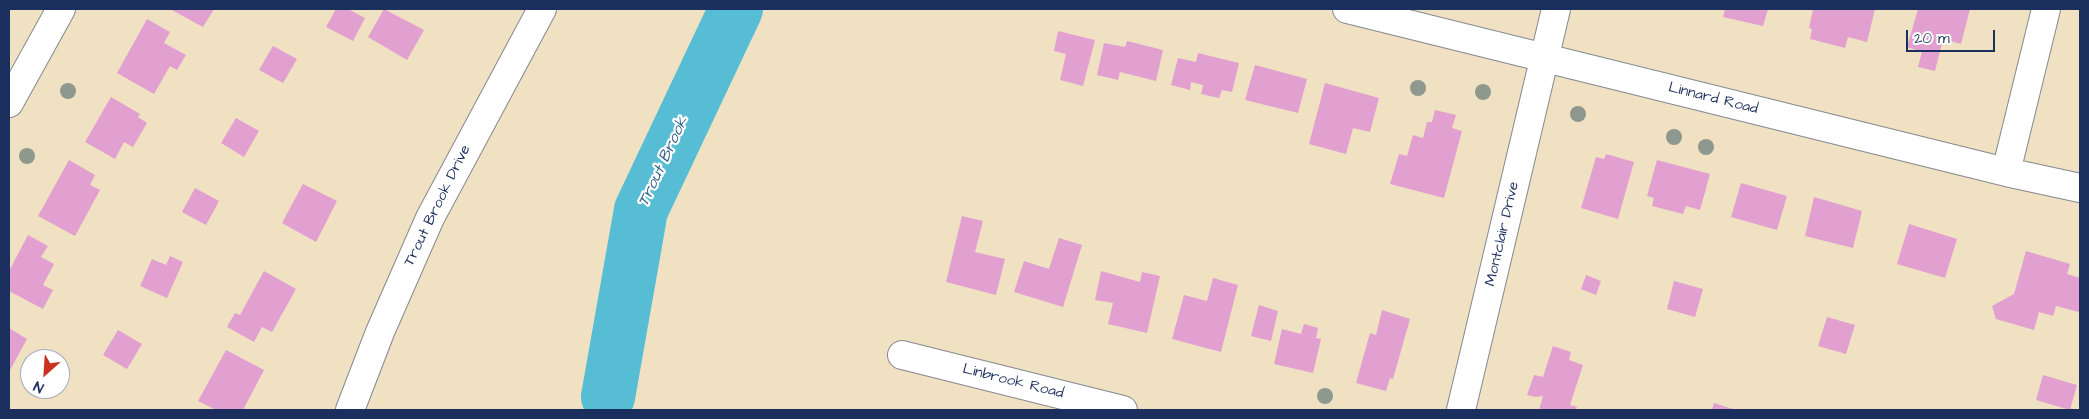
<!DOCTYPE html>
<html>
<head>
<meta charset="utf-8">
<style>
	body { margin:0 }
	#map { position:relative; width:2089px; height:419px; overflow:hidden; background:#efe1c2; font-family:"Architects Daughter",sans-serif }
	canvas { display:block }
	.frame { position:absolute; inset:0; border:10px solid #1b2f5e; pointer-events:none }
	.north { position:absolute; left:20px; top:349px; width:50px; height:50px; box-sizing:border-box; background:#fff; border:1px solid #a4acbf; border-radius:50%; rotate:206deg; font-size:14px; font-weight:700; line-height:20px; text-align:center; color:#1b2f5e }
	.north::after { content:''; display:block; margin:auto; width:18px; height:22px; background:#c8321e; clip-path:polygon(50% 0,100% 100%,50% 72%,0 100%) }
	.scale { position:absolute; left:1906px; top:30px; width:89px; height:22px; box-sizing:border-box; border:2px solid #1b2f5e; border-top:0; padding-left:6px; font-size:15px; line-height:18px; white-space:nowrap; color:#1b2f5e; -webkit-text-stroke:4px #fff; paint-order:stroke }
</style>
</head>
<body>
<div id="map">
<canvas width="2089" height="419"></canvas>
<div class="frame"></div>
<div class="north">N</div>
<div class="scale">20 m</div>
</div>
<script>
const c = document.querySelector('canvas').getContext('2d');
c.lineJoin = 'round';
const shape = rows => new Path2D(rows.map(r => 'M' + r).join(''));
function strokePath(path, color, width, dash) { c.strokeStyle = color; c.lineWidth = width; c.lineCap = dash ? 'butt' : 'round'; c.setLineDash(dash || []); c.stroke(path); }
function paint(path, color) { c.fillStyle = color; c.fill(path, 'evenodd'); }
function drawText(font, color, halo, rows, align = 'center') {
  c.font = font + ' "Architects Daughter",sans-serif'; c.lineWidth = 4.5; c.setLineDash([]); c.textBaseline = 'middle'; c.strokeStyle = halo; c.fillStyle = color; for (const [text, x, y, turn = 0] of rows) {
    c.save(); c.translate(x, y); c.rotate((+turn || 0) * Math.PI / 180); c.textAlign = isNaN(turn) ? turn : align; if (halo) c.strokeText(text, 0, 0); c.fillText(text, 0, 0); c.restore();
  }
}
const stream = shape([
	[608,397,617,410],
	[605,410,608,397]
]);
const river = shape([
	[608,397,641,210,736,9]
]);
const building = shape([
	[170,9,214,9,203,27],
	[336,9,348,9,365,18,353,41,326,27],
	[384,9,424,30,407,60,368,37],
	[1725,9,1768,9,1763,26,1723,17],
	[1813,9,1875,9,1867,42,1848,37,1845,48,1810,39,1812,29,1809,28],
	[1918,9,1970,9,1961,44,1943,39,1935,71,1918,67,1922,52,1907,47],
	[147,19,170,32,164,43,186,55,177,70,170,66,154,94,117,73],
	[1058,31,1095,40,1083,86,1060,80,1066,54,1054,51],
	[1127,41,1163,50,1156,81,1120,72,1118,80,1097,75,1104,43,1125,47],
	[273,46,297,59,283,83,259,70],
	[1198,53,1239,63,1232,92,1222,90,1219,98,1201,94,1203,85,1191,82,1190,90,1171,85,1178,58,1196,62],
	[1255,65,1307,79,1298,113,1245,100],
	[1325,83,1379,98,1370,132,1353,128,1346,154,1309,144],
	[111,97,140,114,138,117,147,123,133,147,124,142,115,159,85,142],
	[1435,110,1456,115,1452,128,1462,131,1444,198,1390,184,1399,154,1407,156,1413,135,1423,138,1427,122,1432,122],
	[236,118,259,131,244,157,221,143],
	[1606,154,1634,162,1618,219,1581,208,1596,157,1604,159],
	[69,160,95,175,90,185,100,190,75,236,38,216],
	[1657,160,1710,174,1700,210,1686,206,1683,214,1652,206,1654,198,1647,196],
	[1741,183,1787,196,1777,230,1731,217],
	[303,184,337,201,316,242,282,223],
	[195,188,219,201,206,225,182,212],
	[1814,197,1862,211,1853,248,1805,236],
	[962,216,983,221,975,252,1005,259,996,295,946,282],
	[1909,224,1957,239,1945,278,1897,264],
	[28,235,48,246,41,257,54,264,43,285,53,290,43,309,9,291,9,271],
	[1059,238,1082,245,1063,307,1014,292,1024,261,1049,269],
	[2026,251,2070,264,2067,274,2080,278,2079,312,2056,306,2053,316,2039,312,2034,330,1996,319,1992,306,2014,294],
	[170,256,183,262,167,298,140,286,152,259,166,265],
	[264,271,296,289,272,332,262,327,254,342,227,327,235,313,240,315],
	[1101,271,1140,282,1142,272,1160,276,1147,333,1108,324,1113,303,1095,300],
	[1586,275,1601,281,1596,295,1581,289],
	[1213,278,1238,285,1221,352,1172,339,1184,295,1207,301],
	[1674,281,1703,289,1695,317,1667,309],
	[1259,305,1278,311,1271,341,1251,336],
	[1382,310,1410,319,1393,379,1390,378,1386,391,1356,383,1370,333,1376,335],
	[1827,317,1855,325,1846,354,1818,346],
	[1304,324,1318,328,1316,338,1321,339,1313,373,1274,364,1282,329,1301,334],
	[9,328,27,339,9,372],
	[118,330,142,344,127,369,103,355],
	[1553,346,1571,352,1569,360,1583,365,1570,405,1577,407,1576,410,1539,410,1543,396,1536,397,1527,395,1534,375,1543,377],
	[226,350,264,370,243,410,216,410,198,401],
	[2043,375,2077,385,2070,410,2036,400],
	[1714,403,1736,410,1712,410]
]);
const minor = shape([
	[1347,9,2006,172,2080,188],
	[9,103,61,9],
	[2006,172,2046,9],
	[902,355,1123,410],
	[1461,410,1556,9]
]);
const major = shape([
	[350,410,380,332,430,218,542,9]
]);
const trees = [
	[1418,88],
	[68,91],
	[1483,92],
	[1578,114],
	[1674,137],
	[1706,147],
	[27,156],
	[1325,396]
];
const streetNames = [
	["Linnard Road",1713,99,14],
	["Trout Brook Drive",438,206,-64],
	["Montclair Drive",1503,234,-77],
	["Linbrook Road",1013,382,14]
];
const waterNames = [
	["Trout Brook",664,162,-65]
];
strokePath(stream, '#57bdd4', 9);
strokePath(river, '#57bdd4', 54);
paint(building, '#e2a0d1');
strokePath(minor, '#858890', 30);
strokePath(major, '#858890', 30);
strokePath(minor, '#fff', 28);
strokePath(major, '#fff', 28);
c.fillStyle = '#8f988f';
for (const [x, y] of trees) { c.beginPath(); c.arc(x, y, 8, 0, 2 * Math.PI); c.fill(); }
drawText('15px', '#1b2f5e', '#fff', streetNames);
drawText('italic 16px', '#306187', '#fff', waterNames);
</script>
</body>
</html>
